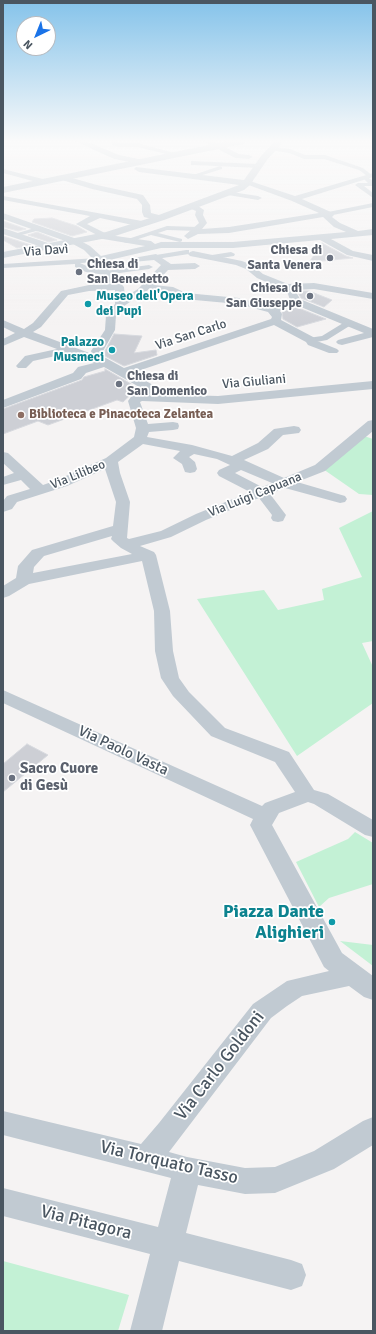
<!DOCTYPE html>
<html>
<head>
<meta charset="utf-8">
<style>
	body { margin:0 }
	#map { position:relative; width:376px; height:1334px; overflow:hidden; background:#f5f3f3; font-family:Signika,sans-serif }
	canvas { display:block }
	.frame { position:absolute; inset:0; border:4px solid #4a5661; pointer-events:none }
	.north { position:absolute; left:16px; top:16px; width:40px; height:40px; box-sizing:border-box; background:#fff; border:1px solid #b7bbc0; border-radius:50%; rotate:223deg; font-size:11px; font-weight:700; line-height:16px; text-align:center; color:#4a5661 }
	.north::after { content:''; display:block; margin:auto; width:14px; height:18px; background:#1a73e8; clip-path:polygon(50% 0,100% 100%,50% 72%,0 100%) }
</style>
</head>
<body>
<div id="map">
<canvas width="376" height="1334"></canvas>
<div class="frame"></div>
<div class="north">N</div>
</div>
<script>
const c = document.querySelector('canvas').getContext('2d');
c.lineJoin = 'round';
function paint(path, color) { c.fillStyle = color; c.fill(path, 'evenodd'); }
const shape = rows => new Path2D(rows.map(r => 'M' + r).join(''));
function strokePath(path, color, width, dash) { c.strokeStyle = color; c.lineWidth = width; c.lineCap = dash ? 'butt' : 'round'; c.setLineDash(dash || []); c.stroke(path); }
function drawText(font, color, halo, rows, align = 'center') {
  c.font = font + ' Signika,sans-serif'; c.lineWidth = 3.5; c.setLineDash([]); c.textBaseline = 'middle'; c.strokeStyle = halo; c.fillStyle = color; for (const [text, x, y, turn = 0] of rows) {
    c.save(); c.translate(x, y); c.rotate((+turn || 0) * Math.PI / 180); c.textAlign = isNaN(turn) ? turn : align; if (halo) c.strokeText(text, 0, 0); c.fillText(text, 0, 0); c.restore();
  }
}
const green = shape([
	[364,436,373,439,373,495,359,494,323,469],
	[373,511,373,641,362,643,373,667,373,703,297,756,197,599,264,590,278,610,324,600,322,589,362,577,339,528],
	[355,832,373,843,373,884,329,898,319,907,296,862,348,839],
	[340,941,373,945,373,966],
	[3,1261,129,1295,118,1331,3,1331]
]);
const building = shape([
	[52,218,77,226,87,232,72,236,32,222,34,219,52,218],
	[3,221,26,229,18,231,3,227,3,221],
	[37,232,57,240,49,242,28,235,37,232],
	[3,236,31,245,17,248,3,240,3,236],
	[322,243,346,256,353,258,322,261,308,264,322,243],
	[297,291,309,291,332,300,324,307,301,298,297,291],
	[296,307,326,319,297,327,283,319,282,312,296,307],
	[114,334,142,336,134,353,156,350,157,355,124,366,105,356,105,351,114,334],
	[105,369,138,388,123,402,117,400,48,425,38,421,3,434,3,409,82,380,84,377,105,371,105,369],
	[27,744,48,755,3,792,3,764,27,744]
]);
const pedestrian = shape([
	[112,141,118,141,117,143,138,143,181,155,178,157,138,147,119,147,112,145,112,141],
	[272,147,290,149,305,155,325,155,363,168,373,176,369,178,373,181,373,186,364,186,373,193,373,198,355,185,358,183,368,183,363,178,367,176,359,170,324,159,304,159,289,153,270,150,269,149,272,147],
	[220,166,222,167,222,169,193,178,190,176,220,166],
	[373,203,373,207,328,216,325,214,328,212,373,203],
	[167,226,198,227,201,229,198,231,167,230,158,233,182,239,182,241,180,242,151,235,126,243,122,241,167,226],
	[38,227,41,229,40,230,14,237,11,235,38,227],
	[186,250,189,250,189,254,156,259,152,257,156,255,186,250],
	[231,252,235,254,234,256,215,259,211,257,212,255,231,252],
	[97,258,100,258,100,262,80,263,91,268,105,271,149,265,153,267,149,269,105,275,86,272,75,267,75,264,3,268,3,264,97,258],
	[348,320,351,321,352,323,351,325,327,340,311,343,307,340,308,338,322,336,348,320]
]);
const minor = shape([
	[75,141,85,141,119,155,144,160,145,162,141,164,114,159,75,141],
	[203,141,213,141,239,154,249,155,253,157,249,159,235,158,203,141],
	[191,161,259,164,263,166,259,168,194,165,191,165,191,161],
	[3,169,47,180,48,182,44,184,3,173,3,169],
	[373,173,373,177,302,199,333,213,334,215,332,217,340,223,358,231,373,229,373,235,331,239,353,251,373,255,373,261,347,255,320,240,233,248,161,248,101,262,124,287,125,297,138,289,161,265,154,260,133,262,131,260,133,258,156,254,171,264,195,263,200,266,195,269,168,270,154,285,173,287,186,293,239,298,271,307,290,300,288,294,283,289,257,278,246,269,236,265,190,256,188,254,190,252,193,251,242,261,252,265,263,274,288,284,314,283,373,293,373,299,314,289,295,290,300,299,373,329,373,337,342,345,338,344,336,342,338,340,364,333,296,305,280,311,282,314,281,320,315,338,317,341,337,349,339,351,337,353,329,353,308,345,306,342,274,325,132,373,153,385,155,388,150,394,218,396,373,381,373,389,218,404,142,401,140,402,148,424,173,422,178,423,179,426,178,429,173,430,149,432,147,437,192,445,232,456,258,443,274,429,294,426,299,427,301,430,299,433,283,435,268,449,244,460,284,478,315,465,368,421,373,420,373,431,325,471,297,482,345,496,347,499,345,502,340,503,285,488,270,494,286,515,283,521,278,522,273,521,271,518,272,515,259,498,206,520,171,537,140,546,154,552,156,555,170,611,173,651,179,678,189,692,225,728,289,752,314,790,328,794,373,820,373,837,365,835,314,804,308,802,279,813,272,825,342,953,373,976,373,1000,364,997,349,986,302,996,287,1006,271,1018,169,1152,187,1157,245,1168,275,1167,314,1151,363,1121,373,1117,373,1145,334,1169,275,1193,245,1194,198,1185,186,1233,291,1260,302,1264,306,1275,302,1286,291,1290,179,1261,162,1331,130,1331,150,1254,3,1216,3,1188,158,1227,171,1178,3,1135,3,1111,141,1144,159,1123,253,1004,287,981,329,971,324,967,250,825,253,819,3,703,3,690,262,806,265,803,295,792,275,762,211,736,173,696,161,678,155,651,154,611,142,561,29,584,9,596,3,598,3,586,16,578,18,566,32,550,113,526,116,502,105,469,67,486,17,502,12,509,3,512,3,501,7,496,30,489,21,480,3,485,3,477,14,473,3,463,3,452,8,453,43,485,57,480,106,458,134,437,136,428,128,401,133,394,141,388,104,367,86,373,81,379,3,408,3,400,73,373,78,367,94,363,69,353,33,361,26,368,18,368,16,366,25,356,57,349,24,337,3,346,3,339,15,333,3,327,3,320,24,329,33,323,61,291,89,285,110,284,95,268,91,261,92,258,84,250,71,243,3,219,3,213,77,239,90,246,101,256,145,246,97,238,97,235,76,224,90,216,3,200,3,196,142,221,146,224,142,227,100,218,87,224,109,235,151,241,155,244,161,242,233,242,346,232,334,227,323,217,229,233,198,234,188,239,184,236,199,223,195,215,196,211,189,208,188,206,189,204,195,204,204,210,203,215,207,223,202,229,229,227,319,213,292,201,243,183,244,181,250,181,295,196,373,173],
	[115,290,115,304,106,315,105,330,91,351,92,354,33,332,41,327,68,295,89,291,115,290],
	[148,290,167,292,184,299,238,304,268,312,272,317,271,319,124,368,104,357,103,351,115,330,116,315,124,306,148,290],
	[143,444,180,451,173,458,182,464,185,472,190,473,195,472,197,469,195,462,189,457,194,454,217,459,230,465,219,470,217,473,219,476,250,492,196,514,161,531,129,539,127,538,130,502,120,473,118,462,143,444],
	[241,470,272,483,262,487,235,473,241,470],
	[112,536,111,539,114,542,121,548,132,554,33,573,34,567,44,556,112,536],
	[62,176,65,176,97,185,143,195,150,205,151,213,163,216,164,218,160,221,144,217,142,212,142,205,137,199,92,189,62,180,62,176],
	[225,191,258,196,262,198,258,200,228,195,225,195,225,191],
	[3,228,51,244,53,246,48,249,3,234,3,228]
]);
const tertiary = shape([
	[228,141,247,141,243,144,3,193,3,187,228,141],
	[275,141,284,141,267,160,250,185,244,190,164,220,112,237,3,258,3,252,106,232,156,216,239,185,139,172,134,169,136,167,244,180,261,156,275,141]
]);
const markers = [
	[330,258,4,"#6b7280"],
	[79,272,4,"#6b7280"],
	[310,296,4,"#6b7280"],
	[88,304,4,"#0f9aa8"],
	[112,350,4,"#0f9aa8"],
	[119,384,4,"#6b7280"],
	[21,415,4,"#8d6e63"],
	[12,778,4,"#6b7280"],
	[332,922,4,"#0f9aa8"]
];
const farStreetnames = [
	["Via Davì",46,251,-4],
	["Via San Carlo",191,335,-18],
	["Via Giuliani",254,382,-5],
	["Via Lilibeo",78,475,-22],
	["Via Luigi Capuana",255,495,-22]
];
const farWorshipnames = [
	["Chiesa di",322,251],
	["Santa Venera",322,266],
	["Chiesa di",87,265,"left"],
	["San Benedetto",87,280,"left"],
	["Chiesa di",302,289],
	["San Giuseppe",302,304],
	["Chiesa di",127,377,"left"],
	["San Domenico",127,392,"left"]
];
const farCulturenames = [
	["Museo dell'Opera",96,297],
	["dei Pupi",96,312],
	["Palazzo",104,343,"right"],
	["Musmeci",104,358,"right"]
];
const farEducationnames = [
	["Biblioteca e Pinacoteca Zelantea",29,415]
];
const streetNames = [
	["Via Paolo Vasta",123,751,25]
];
const worshipNames = [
	["Sacro Cuore",20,769],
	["di Gesù",20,786]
];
const nearCulturenames = [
	["Piazza Dante",324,912],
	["Alighieri",324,933]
];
const nearStreetnames = [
	["Via Carlo Goldoni",220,1066,-52],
	["Via Torquato Tasso",169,1163,13],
	["Via Pitagora",86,1223,14]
];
paint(green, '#c3f1d5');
paint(building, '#cdcfd5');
strokePath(building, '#d7d9de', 1);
paint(pedestrian, '#c1cad2');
paint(minor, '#c1cad2');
paint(tertiary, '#c1cad2');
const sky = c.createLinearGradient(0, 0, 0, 328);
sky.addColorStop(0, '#85c3ea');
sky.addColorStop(0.43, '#fafafa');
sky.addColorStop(1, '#fafafa00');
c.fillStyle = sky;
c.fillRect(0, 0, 376, 328);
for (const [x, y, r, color] of markers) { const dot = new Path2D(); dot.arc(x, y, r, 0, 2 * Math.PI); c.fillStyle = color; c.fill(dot); strokePath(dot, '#fff', 1.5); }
drawText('13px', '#4a5661', '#fff', farStreetnames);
drawText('bold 13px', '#5b616d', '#fff', farWorshipnames, 'right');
drawText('bold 13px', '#0d838f', '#fff', farCulturenames, 'left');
drawText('bold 13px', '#785e54', '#fff', farEducationnames, 'left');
drawText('15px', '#4a5661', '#fff', streetNames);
drawText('bold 15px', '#5b616d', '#fff', worshipNames, 'left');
drawText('bold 18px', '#0d838f', '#fff', nearCulturenames, 'right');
drawText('18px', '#4a5661', '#fff', nearStreetnames);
</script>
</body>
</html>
